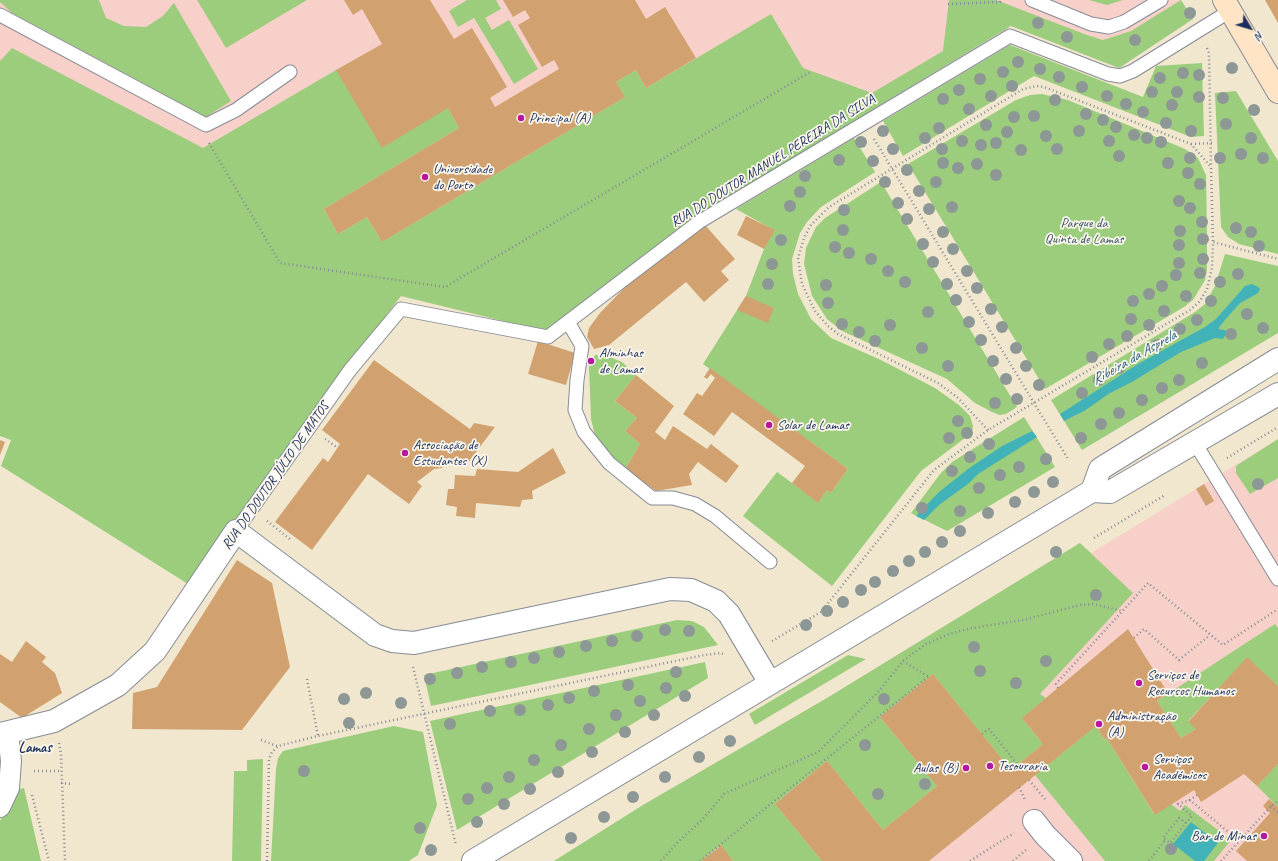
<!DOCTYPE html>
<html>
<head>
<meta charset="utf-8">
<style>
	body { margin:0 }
	#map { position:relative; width:1278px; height:861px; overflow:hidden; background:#f1e7ce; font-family:Caveat,sans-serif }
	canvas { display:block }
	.north { position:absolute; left:1230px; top:8px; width:40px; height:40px; -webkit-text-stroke:3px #fbf7ec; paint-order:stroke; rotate:128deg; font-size:11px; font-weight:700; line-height:16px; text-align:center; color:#1b2f5e }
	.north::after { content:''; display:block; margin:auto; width:14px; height:18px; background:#1b2f5e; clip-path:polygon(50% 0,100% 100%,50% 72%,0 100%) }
</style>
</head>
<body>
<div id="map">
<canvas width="1278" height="861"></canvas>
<div class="north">N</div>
</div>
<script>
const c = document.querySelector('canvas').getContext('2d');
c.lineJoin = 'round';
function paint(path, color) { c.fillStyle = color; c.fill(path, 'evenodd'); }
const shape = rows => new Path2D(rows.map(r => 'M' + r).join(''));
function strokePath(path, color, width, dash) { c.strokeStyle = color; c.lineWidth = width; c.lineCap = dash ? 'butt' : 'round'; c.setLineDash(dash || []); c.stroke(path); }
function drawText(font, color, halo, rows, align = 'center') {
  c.font = font + ' Caveat,sans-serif'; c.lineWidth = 3.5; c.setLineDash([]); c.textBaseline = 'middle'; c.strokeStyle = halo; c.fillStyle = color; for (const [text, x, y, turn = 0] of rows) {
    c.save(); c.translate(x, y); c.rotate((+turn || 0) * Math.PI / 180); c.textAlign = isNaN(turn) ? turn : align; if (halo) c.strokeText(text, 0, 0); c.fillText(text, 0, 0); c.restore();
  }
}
const built = shape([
	[0,0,1181,0,1193,19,1119,68,1011,26,698,215,544,331,401,296,343,371,0,108],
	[1278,439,1278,861,554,861,643,805,827,698,1080,543,1091,553]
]);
const green = shape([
	[0,0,99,0,106,18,124,26,146,27,163,16,174,3,231,101,206,117,12,13,0,2],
	[197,0,307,0,226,48],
	[467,0,496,0,501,9,485,18,492,30,509,20,538,69,514,84,474,18,458,27,449,11],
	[949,0,996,0,1087,35,1103,40,1131,31,1181,0,1193,19,1119,68,1011,26,698,215,544,331,401,296,343,371,199,591,1,466,11,440,0,436,0,61,12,48,203,148,336,70,448,108,459,128,324,209,338,234,367,217,382,242,625,97,616,82,636,70,646,88,771,14,803,68,872,93,943,51],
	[1089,0,1123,0,1107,5],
	[1010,45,1143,97,1156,66,1202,63,1204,136,1191,137,1034,76,903,156,883,121],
	[1236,91,1278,161,1278,254,1239,244,1228,237,1221,227,1215,93],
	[1042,94,1068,100,1185,149,1198,158,1206,175,1207,235,1207,270,1205,280,1193,300,1184,307,1045,389,908,164,1016,100,1030,95],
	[854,138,875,172,821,207,807,222,800,233,792,259,793,274,798,294,811,319,831,338,881,360,935,388,959,405,970,416,973,426,972,432,965,438,921,471,832,586,743,516,777,472,818,502,827,490,831,493,848,469,703,364,746,296,764,249,774,230,736,209],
	[881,182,1017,407,1006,414,1000,415,992,412,975,403,947,379,842,331,827,319,812,296,804,264,806,248,816,227,825,218],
	[1225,254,1278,266,1278,333,1082,450,1051,400,1195,312,1205,304,1215,286],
	[595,355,607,356,622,362,636,375,615,401,637,418,625,431,640,444,625,469,610,454,595,435,591,419,589,367],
	[1024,417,1055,467,947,531,911,513,940,474,952,462],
	[1278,439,1278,478,1250,494,1236,473,1236,466],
	[1080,543,1133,593,1040,694,1046,698,1022,718,1043,744,1011,770,933,674,880,717,937,786,883,830,827,761,775,804,822,861,733,861,721,845,701,861,554,861,643,805,827,698],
	[677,620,692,621,704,627,718,645,431,706,424,675],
	[1275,624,1278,628,1278,686,1247,658,1188,721,1196,729,1181,738,1157,701],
	[848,655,866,659,755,725,749,714],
	[705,662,708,678,457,830,430,721],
	[394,726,423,732,437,805,418,855,409,861,271,861,276,769,278,758,283,751],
	[1096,726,1104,739,1106,738,1108,740,1154,814,1171,804,1180,811,1185,805,1231,840,1214,861,1105,861,1035,775],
	[263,759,261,861,232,861,234,771,247,771,247,760],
	[1278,764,1278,807,1257,786],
	[24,788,41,861,0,861,0,821,16,790]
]);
const water = shape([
	[1252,284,1258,287,1260,289,1258,293,1240,303,1224,321,1218,329,1228,331,1223,339,1215,338,1181,352,1132,382,1110,393,1084,411,1064,421,1060,414,1138,364,1205,327,1216,319,1245,286],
	[1032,431,1037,437,978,474,968,484,939,505,924,520,916,516,939,492,968,469,1002,446],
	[1191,822,1218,843,1204,861,1195,861,1173,844]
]);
const building = shape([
	[344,0,430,0,454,39,472,28,507,87,490,98,495,107,559,69,554,60,542,67,518,25,530,18,525,10,513,17,503,0,635,0,646,19,665,7,696,58,646,88,636,70,616,82,625,97,382,242,367,217,338,234,324,209,459,128,448,108,382,148,336,70,382,44,362,9,353,15],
	[1265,0,1278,0,1278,23],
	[746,216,775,230,764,249,737,235],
	[705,225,735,259,721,271,729,280,704,302,686,282,609,345,594,349,587,337,589,328,600,313,630,282],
	[746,296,774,308,768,323,737,310],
	[538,341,575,353,566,385,528,374],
	[374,360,470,429,474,423,495,427,467,464,449,459,442,468,434,469,417,482,422,486,409,504,368,474,312,550,275,522,323,458,328,462,340,444,322,430],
	[710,368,848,469,831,493,827,490,818,503,792,483,805,466,732,412,714,436,683,414,697,393,702,396,715,378,711,374,707,379,704,377],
	[636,375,674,406,655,432,665,440,673,426,707,449,711,444,739,466,726,483,698,462,689,474,692,485,656,491,625,469,640,444,625,431,637,418,615,401],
	[0,440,5,442,0,455],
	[553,448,566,473,532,491,533,499,522,500,520,507,476,503,475,518,456,516,457,507,446,505,448,489,454,489,455,475,475,476,477,469,518,472],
	[1204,484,1214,501,1206,506,1196,489],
	[237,560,272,583,290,667,242,730,132,729,133,693,157,687],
	[1128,629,1168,693,1157,701,1181,738,1196,729,1188,722,1247,657,1278,686,1278,764,1257,786,1244,774,1201,802,1194,790,1155,815,1108,740,1106,738,1104,739,1096,726,929,861,822,861,775,804,827,761,883,830,937,786,880,717,933,674,1011,770,1043,744,1022,718],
	[26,641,46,657,42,662,55,673,62,693,22,718,0,702,0,654,12,662],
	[1269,799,1278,807,1278,861,1247,861,1236,851,1270,813,1263,806],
	[721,845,733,861,701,861,716,850]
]);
const path = shape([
	[948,4,1000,2,1000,0],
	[1207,48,1209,53,1211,166],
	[874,139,1068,459],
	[209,143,280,263,445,287,812,71],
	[1191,144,1212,143],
	[988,430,957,397,938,383,838,334,828,326,815,311,802,284,798,258,804,238,810,226,829,207,1023,89,1037,86,1044,87,1191,144,1211,167,1213,242],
	[325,439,338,448],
	[1227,458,1278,427],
	[267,521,291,540],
	[1094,538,1165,495],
	[1134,638,1144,629,1179,660,1210,635],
	[772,641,821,612,934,470,988,430,1190,310,1200,301,1207,289,1212,268,1213,242,1278,259],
	[903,661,929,677],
	[413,667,456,845],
	[307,679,318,736],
	[1058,688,1056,684,1148,583,1223,645,1278,609],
	[982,734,989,729,1018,765],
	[261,740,277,746],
	[59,743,61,754,65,861],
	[34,771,61,771],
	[1029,780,1045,799],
	[61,783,72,784],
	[1019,787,1025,800],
	[32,795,49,861],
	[1197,795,1190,800,1239,841],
	[1271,806,1278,813],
	[1186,823,1179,818,1163,838,1170,843,1186,823,1192,816,1178,804,1190,800],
	[267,861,269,759,272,752,278,746,318,736,704,655,721,653,725,655],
	[661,861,677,843,703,819,724,794,818,752,879,691,903,661,926,644,949,634,972,628,1023,620,1080,605,1094,604,1122,611],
	[700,861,929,676],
	[970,861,1014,833],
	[1013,861,1027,849],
	[1149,861,1165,840],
	[1221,861,1274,803,1278,802]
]);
const service = shape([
	[1032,0,1091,24,1109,27,1124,22,1161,0],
	[0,15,206,125,236,110,290,72],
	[568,322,582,346,577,380,575,410,584,432,609,463,652,498,673,498,695,504,715,516,770,562],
	[1195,443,1278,579],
	[236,531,350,370,401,309,548,337,699,222,1010,36,1108,74,1120,76,1133,71,1230,11]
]);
const pedestrian = shape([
	[0,807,9,788,11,761,8,733]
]);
const minor = shape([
	[1092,491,1100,469,1278,359],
	[0,734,54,721,118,685,155,651,236,531,375,635,392,641,414,643,670,589,691,590,716,601,729,614,770,683],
	[1034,821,1045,835,1071,861],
	[473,861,1092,491,1110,492,1278,394]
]);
const secondary = shape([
	[1224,0,1278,92]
]);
const trees = [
	[1190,13],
	[1038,23],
	[1067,37],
	[1135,40],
	[1018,62],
	[1232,68],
	[1040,69],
	[1003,72],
	[1183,73],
	[1199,75],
	[1059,77],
	[1160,78],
	[980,79],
	[1012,86],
	[1082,87],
	[959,90],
	[1152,92],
	[1177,92],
	[991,96],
	[1107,96],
	[1199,97],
	[1223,98],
	[943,99],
	[1055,100],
	[1126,104],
	[1172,105],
	[969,109],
	[1254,110],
	[1143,112],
	[1086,114],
	[1034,116],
	[1014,117],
	[1103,120],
	[1166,123],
	[1226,124],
	[986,125],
	[1116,127],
	[939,128],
	[883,131],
	[1079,131],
	[1191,131],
	[1007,132],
	[1134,135],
	[1046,136],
	[925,138],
	[1147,138],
	[1251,138],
	[962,141],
	[1109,141],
	[861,142],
	[1161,142],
	[996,143],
	[981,145],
	[893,149],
	[942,149],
	[1057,149],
	[1021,150],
	[1241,154],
	[1119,156],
	[1190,158],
	[1220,158],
	[1263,158],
	[839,160],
	[873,161],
	[943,163],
	[1168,163],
	[977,164],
	[958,168],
	[907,170],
	[1188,173],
	[996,175],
	[805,176],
	[885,182],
	[936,182],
	[1200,184],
	[919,191],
	[800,192],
	[1179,201],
	[898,203],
	[790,206],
	[952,207],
	[1190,208],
	[929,209],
	[844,210],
	[907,219],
	[1202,222],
	[1236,228],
	[843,230],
	[1180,231],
	[943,232],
	[1251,232],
	[1203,239],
	[781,240],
	[923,244],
	[1179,245],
	[1259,246],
	[835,247],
	[953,249],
	[849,253],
	[871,259],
	[1203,259],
	[933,262],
	[1179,263],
	[772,264],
	[888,271],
	[967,271],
	[1200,273],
	[1238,274],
	[1176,275],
	[905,282],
	[1220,282],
	[768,284],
	[947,284],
	[826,285],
	[1162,286],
	[977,288],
	[1149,294],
	[1186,296],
	[956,300],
	[1133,301],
	[1211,301],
	[828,303],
	[991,309],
	[1164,311],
	[928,312],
	[1247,314],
	[1131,319],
	[1197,320],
	[969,322],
	[842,324],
	[890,325],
	[1149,325],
	[1002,327],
	[1263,328],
	[1180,329],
	[859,332],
	[1231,334],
	[1127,336],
	[981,340],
	[875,341],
	[1109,344],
	[1157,345],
	[922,348],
	[1016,348],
	[1092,357],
	[993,361],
	[1202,363],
	[948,366],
	[1026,366],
	[1119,368],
	[1006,379],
	[1099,380],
	[1179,380],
	[1039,385],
	[1162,388],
	[1082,393],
	[1017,399],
	[1142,400],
	[995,403],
	[1119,413],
	[958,421],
	[1101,424],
	[967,433],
	[949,438],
	[1081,438],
	[989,444],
	[970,457],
	[1046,459],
	[1019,467],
	[952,471],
	[1000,475],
	[1053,482],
	[1258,484],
	[979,488],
	[1034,492],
	[1015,502],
	[922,508],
	[960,511],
	[988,513],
	[960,531],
	[942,542],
	[925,552],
	[1056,552],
	[909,561],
	[893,571],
	[875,582],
	[861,590],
	[1096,595],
	[843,602],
	[827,611],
	[806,625],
	[665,630],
	[689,631],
	[637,636],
	[612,641],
	[586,646],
	[974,647],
	[559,652],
	[534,658],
	[1046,661],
	[511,662],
	[482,667],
	[980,671],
	[676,672],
	[457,673],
	[430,679],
	[1016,683],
	[628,685],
	[666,688],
	[594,691],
	[366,693],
	[685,696],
	[569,698],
	[344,699],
	[884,699],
	[640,701],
	[401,703],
	[548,705],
	[520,710],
	[490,711],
	[616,715],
	[654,715],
	[349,723],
	[450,724],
	[589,729],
	[625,732],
	[730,741],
	[561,745],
	[865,745],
	[592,752],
	[699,757],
	[534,760],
	[304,771],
	[558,772],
	[509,777],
	[665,777],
	[925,784],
	[487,788],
	[530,789],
	[878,794],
	[633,797],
	[468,799],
	[504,804],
	[604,817],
	[477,822],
	[420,828],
	[571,838],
	[1171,849],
	[431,850]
];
const markers = [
	[521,118,4,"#b5179e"],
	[425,177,4,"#b5179e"],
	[591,361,4,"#b5179e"],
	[769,425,4,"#b5179e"],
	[405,453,4,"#b5179e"],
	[1139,683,4,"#b5179e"],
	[1099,724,4,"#b5179e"],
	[990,766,4,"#b5179e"],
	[1145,767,4,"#b5179e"],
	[966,768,4,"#b5179e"],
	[1264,836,4,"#b5179e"]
];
const poiNames = [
	["Principal (A)",529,118],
	["Universidade",433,169],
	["do Porto",433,185],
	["Alminhas",599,353],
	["de Lamas",599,369],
	["Solar de Lamas",777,425],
	["Associação de",413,445],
	["Estudantes (X)",413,461],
	["Serviços de",1147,675],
	["Recursos Humanos",1147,691],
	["Administração",1107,716],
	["(A)",1107,732],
	["Serviços",1153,759],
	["Académicos",1153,775],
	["Tesouraria",998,766],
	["Aulas (B)",958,768,"right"],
	["Bar de Minas",1256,836,"right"]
];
const streetNames = [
	["RUA DO DOUTOR MANUEL PEREIRA DA SILVA",773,161,-32],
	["RUA DO DOUTOR JÚLIO DE MATOS",276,476,-55]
];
const parkNames = [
	["Parque da",1084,223],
	["Quinta de Lamas",1084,239]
];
const waterNames = [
	["Ribeira da Asprela",1134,358,-30]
];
const neighbourhoodNames = [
	["Lamas",35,748]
];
paint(built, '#f7d0c9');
paint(green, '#9bcd7d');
paint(water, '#42b2b9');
paint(building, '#d1a26f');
strokePath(service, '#868b96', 15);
strokePath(pedestrian, '#868b96', 22);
strokePath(minor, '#868b96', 24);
strokePath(secondary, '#868b96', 24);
strokePath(path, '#868b96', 2.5, [1, 3]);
strokePath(service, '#fff', 13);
strokePath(pedestrian, '#fff', 20);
strokePath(minor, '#fff', 22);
strokePath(secondary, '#ffe4c6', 22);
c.fillStyle = '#8d9795';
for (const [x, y] of trees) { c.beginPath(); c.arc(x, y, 6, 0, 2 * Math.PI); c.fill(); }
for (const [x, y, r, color] of markers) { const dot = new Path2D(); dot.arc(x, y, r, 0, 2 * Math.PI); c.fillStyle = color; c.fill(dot); strokePath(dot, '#fbf7ec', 1.5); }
drawText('14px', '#1b2f5e', '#fbf7ec', poiNames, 'left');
drawText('14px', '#1b2f5e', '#fbf7ec', streetNames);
drawText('14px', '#3b5666', '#fbf7ec', parkNames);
drawText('italic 15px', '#295d7e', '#fbf7ec', waterNames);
drawText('bold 15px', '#1b2f5e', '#fbf7ec', neighbourhoodNames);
</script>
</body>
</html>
